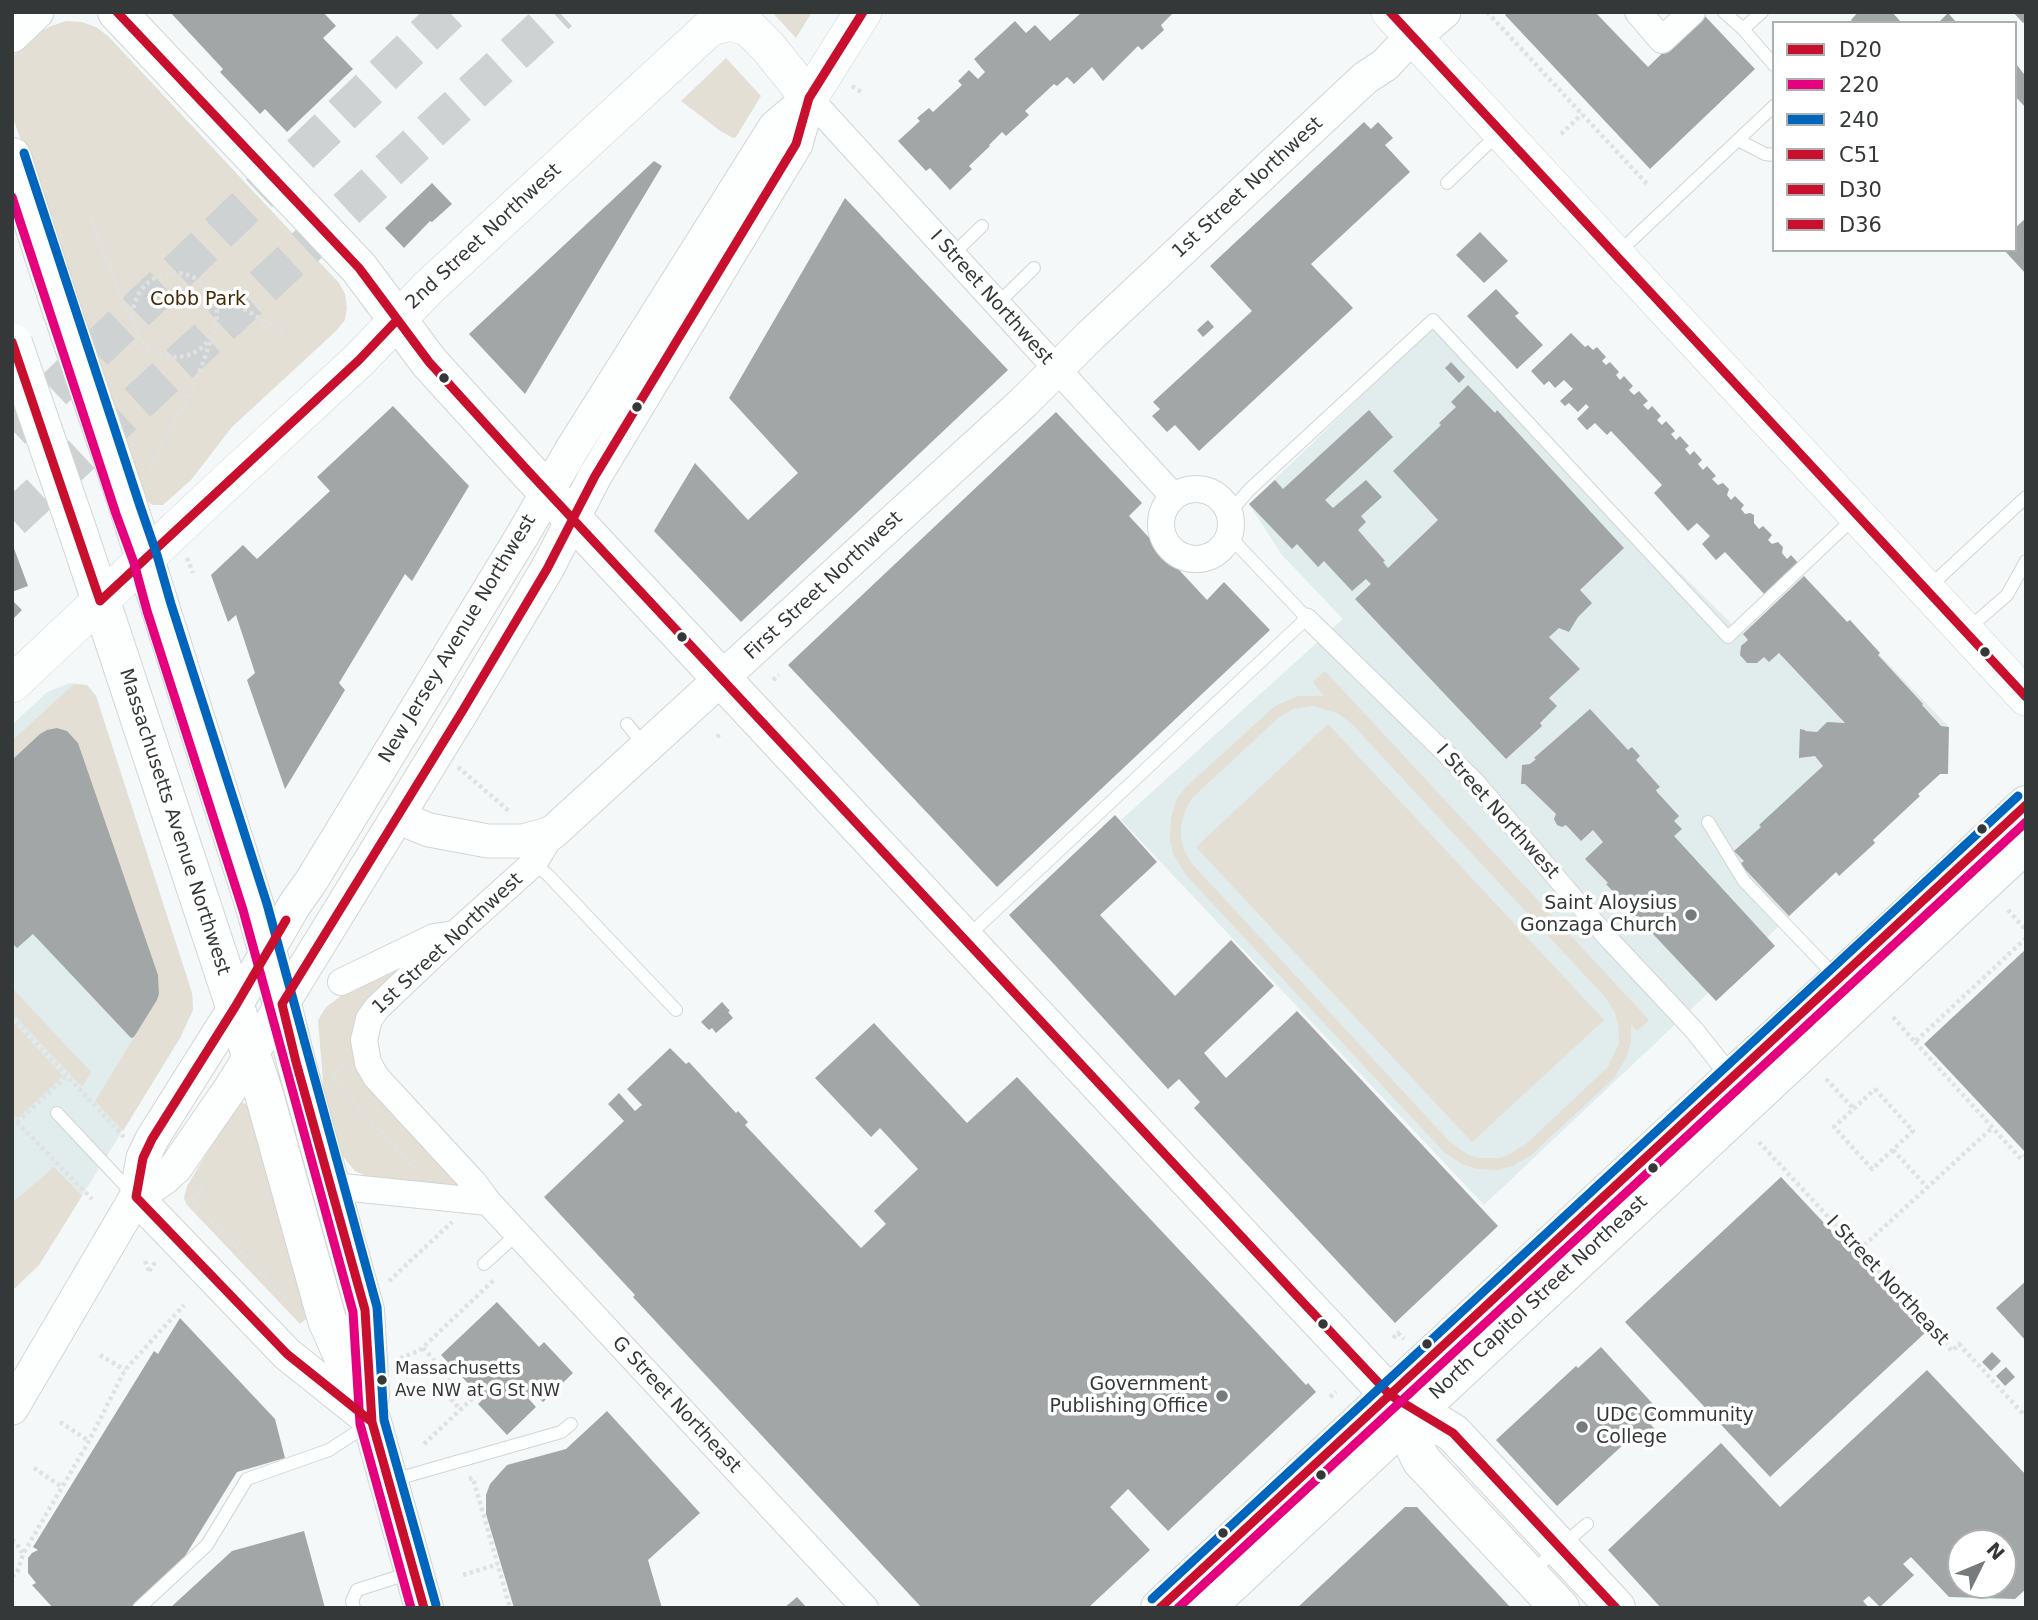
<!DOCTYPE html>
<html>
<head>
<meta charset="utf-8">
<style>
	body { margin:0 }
	#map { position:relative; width:2038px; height:1620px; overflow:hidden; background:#f4f8f8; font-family:"DejaVu Sans",sans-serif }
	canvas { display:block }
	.frame { position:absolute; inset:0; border:14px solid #353838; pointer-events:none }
	.legend { position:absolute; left:1772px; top:21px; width:245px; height:231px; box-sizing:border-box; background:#fff; border:2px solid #aeafaf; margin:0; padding:9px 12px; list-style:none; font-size:21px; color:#353838 }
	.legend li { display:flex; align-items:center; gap:14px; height:35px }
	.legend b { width:35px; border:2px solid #aeafaf }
	.north { position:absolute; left:1947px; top:1529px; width:70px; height:70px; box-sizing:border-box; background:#fff; border:2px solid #aeafaf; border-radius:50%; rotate:47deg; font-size:19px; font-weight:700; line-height:28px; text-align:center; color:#353838 }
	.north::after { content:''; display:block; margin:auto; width:24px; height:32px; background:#787b7b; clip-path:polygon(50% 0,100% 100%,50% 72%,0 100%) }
</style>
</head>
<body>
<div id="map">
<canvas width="2038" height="1620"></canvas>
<div class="frame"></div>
<ul class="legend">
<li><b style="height:9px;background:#c8102e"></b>D20</li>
<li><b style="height:9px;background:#e5007d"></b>220</li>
<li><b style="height:9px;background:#0065bd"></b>240</li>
<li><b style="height:9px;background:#c8102e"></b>C51</li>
<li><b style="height:9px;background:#c8102e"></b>D30</li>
<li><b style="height:9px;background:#c8102e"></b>D36</li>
</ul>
<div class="north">N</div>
</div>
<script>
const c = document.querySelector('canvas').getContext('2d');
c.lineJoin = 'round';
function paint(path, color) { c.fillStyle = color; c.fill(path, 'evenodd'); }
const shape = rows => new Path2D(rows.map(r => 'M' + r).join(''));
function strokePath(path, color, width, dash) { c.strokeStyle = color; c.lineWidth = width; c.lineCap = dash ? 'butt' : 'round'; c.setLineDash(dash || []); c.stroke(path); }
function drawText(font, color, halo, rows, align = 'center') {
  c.font = font + ' "DejaVu Sans",sans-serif'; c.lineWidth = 7; c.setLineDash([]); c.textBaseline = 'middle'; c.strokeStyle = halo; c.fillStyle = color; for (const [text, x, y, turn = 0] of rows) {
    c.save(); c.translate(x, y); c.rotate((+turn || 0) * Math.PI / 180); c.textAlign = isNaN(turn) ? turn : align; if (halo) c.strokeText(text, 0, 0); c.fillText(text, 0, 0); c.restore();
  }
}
const built = shape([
	[1432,328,1742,634,1804,576,1949,727,1941,726,1940,774,1484,1205,1121,820,1343,619,1282,555,1249,504],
	[70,683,87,685,96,696,192,993,193,1010,180,1038,39,1265,12,1291,12,725,47,692]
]);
const green = shape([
	[772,12,812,12,796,38],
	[66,21,82,22,96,27,108,36,339,283,345,294,347,308,345,320,336,331,232,427,191,480,163,505,153,505,148,502,144,497,12,115,12,57,40,32,51,26],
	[726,58,761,96,736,137,733,138,719,130,681,101],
	[1325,671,1649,1020,1637,1031,1631,1025,1631,1041,1627,1056,1614,1078,1530,1156,1512,1166,1497,1170,1477,1169,1462,1164,1445,1153,1187,876,1173,854,1170,839,1171,818,1177,799,1186,787,1275,706,1298,696,1324,696,1313,682],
	[1313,706,1337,713,1351,723,1605,997,1614,1011,1618,1023,1619,1044,1608,1067,1526,1144,1508,1155,1500,1158,1479,1158,1467,1154,1450,1142,1192,864,1184,850,1181,838,1181,825,1186,809,1192,798,1278,718,1293,709],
	[74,684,87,685,96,696,192,993,193,1010,180,1038,123,1131,95,1101,157,1000,159,994,158,975,75,739,67,731,57,728,47,730,12,760,12,741],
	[1328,724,1604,1020,1472,1142,1196,847],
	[407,962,358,1026,465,1187,368,1177,355,1171,335,1147,325,1105,318,1020,326,1007,348,991],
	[12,988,91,1072,82,1087,12,1013],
	[12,1021,63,1076,18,1118,12,1113],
	[241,1102,249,1105,307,1318,300,1324,188,1206,184,1198,187,1186,235,1107],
	[54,1167,82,1196,39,1265,15,1288,12,1284,12,1203]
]);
const building = shape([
	[170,12,323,12,336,26,323,38,353,69,287,132,265,109,260,114,220,72,223,69],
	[1082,12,1174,12,1161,25,1164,30,1142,50,1138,46,1103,81,1092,67,1074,84,1067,77,1057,86,1054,84,1025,111,1029,115,1006,136,1002,132,989,145,990,146,969,166,972,169,950,190,930,168,926,171,898,141,920,121,917,118,929,108,933,112,962,85,958,81,969,70,978,79,985,72,974,59,1015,21,1026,33,1035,25,1050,41],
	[1508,12,1595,12,1648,67,1703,14,1755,69,1650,169,1505,15],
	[1858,12,1892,12,1900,21,1899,23,1853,23,1851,20],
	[2013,12,2026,12,2026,20,2023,23],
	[1948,13,1957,23,1938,23],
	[2017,65,2024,74,2026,72,2026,104,2024,106,2015,96],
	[1364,122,1371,129,1378,122,1393,138,1385,145,1410,172,1311,264,1353,308,1199,451,1175,425,1167,432,1152,416,1160,409,1153,402,1252,311,1210,266],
	[654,161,662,166,525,394,469,334],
	[432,183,452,204,432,222,430,221,404,248,385,228],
	[845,198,1008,370,741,622,654,531,695,463,748,520,798,473,729,398],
	[2026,218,2026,274,2004,250,2015,250,2015,228],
	[1480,232,1508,261,1484,283,1456,255],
	[1496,289,1519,313,1515,316,1543,345,1517,369,1467,316],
	[1208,320,1214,327,1203,337,1197,330],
	[1571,333,1585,347,1588,345,1593,350,1597,347,1606,357,1602,361,1606,365,1610,362,1619,372,1616,375,1620,380,1624,376,1633,386,1629,390,1634,395,1639,391,1648,401,1643,405,1648,410,1652,406,1661,416,1657,420,1662,425,1666,421,1675,431,1671,434,1676,440,1680,436,1689,446,1685,449,1690,455,1694,451,1702,460,1698,464,1703,470,1707,466,1716,476,1712,479,1718,485,1723,483,1729,489,1727,495,1731,500,1735,496,1744,505,1741,509,1745,514,1750,513,1754,515,1754,523,1759,529,1763,526,1772,535,1768,540,1772,544,1778,542,1783,547,1782,553,1787,559,1791,555,1800,565,1766,596,1725,552,1716,560,1702,544,1710,536,1697,523,1688,531,1654,493,1662,485,1611,431,1607,435,1595,423,1587,430,1577,419,1589,407,1586,404,1578,412,1569,403,1565,406,1560,401,1573,389,1564,380,1555,388,1549,381,1544,385,1531,371],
	[1451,362,1465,377,1459,383,1445,368],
	[1468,385,1495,413,1497,410,1624,548,1580,590,1592,603,1578,617,1569,632,1559,628,1549,637,1580,669,1549,698,1557,706,1540,723,1542,726,1506,759,1355,599,1371,584,1366,579,1352,591,1324,561,1318,567,1297,544,1292,549,1249,504,1275,480,1283,489,1369,410,1393,437,1325,500,1333,508,1366,480,1382,497,1361,516,1366,522,1358,530,1385,561,1383,562,1388,568,1438,520,1393,471,1441,425,1439,423,1456,407,1451,402],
	[393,406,469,486,412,581,405,574,339,683,345,690,285,789,247,680,255,673,236,615,228,622,211,575,243,545,257,559,330,491,317,477],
	[1056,412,1142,503,1129,516,1207,600,1224,582,1270,630,997,887,788,665],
	[12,543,28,586,12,592],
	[1804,576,1847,622,1850,620,1880,653,1878,655,1923,704,1922,705,1941,726,1949,727,1948,774,1940,774,1918,794,1920,796,1873,840,1875,843,1839,876,1836,872,1789,916,1740,864,1744,861,1734,851,1761,827,1759,825,1823,766,1815,756,1799,758,1800,729,1805,730,1805,731,1817,732,1827,722,1845,723,1779,653,1769,662,1764,657,1757,663,1747,663,1740,655,1741,646,1748,640,1743,634],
	[12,600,22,610,12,620],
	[1590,709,1628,750,1632,747,1640,756,1636,760,1660,787,1656,790,1657,792,1679,816,1674,821,1682,829,1674,836,1775,946,1716,1001,1606,884,1608,883,1585,859,1603,842,1593,830,1581,841,1566,825,1562,827,1557,825,1554,819,1556,814,1525,784,1521,784,1522,765,1530,764,1536,759,1534,758],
	[57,728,67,731,78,743,158,975,159,994,157,1000,134,1037,131,1038,33,934,17,948,12,943,12,760,40,734,47,730],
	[1115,815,1157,862,1100,915,1175,996,1231,940,1274,986,1204,1053,1226,1078,1297,1011,1498,1226,1395,1323,1194,1108,1200,1102,1179,1079,1168,1089,1009,915],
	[2026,949,2026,1153,1924,1044],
	[722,1002,730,1011,728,1012,733,1018,716,1033,712,1028,709,1030,701,1022],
	[874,1023,967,1123,1017,1077,1306,1385,1308,1383,1316,1392,1168,1531,1128,1489,1110,1507,1150,1550,1088,1608,922,1608,633,1297,635,1295,544,1197,624,1121,608,1104,619,1093,635,1111,642,1105,627,1089,670,1048,686,1064,689,1062,736,1113,738,1111,748,1122,745,1125,861,1248,886,1224,874,1211,918,1169,880,1128,871,1137,815,1078],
	[1781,1177,1926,1332,1770,1477,1625,1322],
	[2026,1281,2026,1341,1996,1308],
	[497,1302,539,1347,544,1342,573,1373,543,1402,534,1393,528,1398,536,1407,507,1435,478,1404,483,1399,441,1355],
	[180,1318,275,1419,285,1458,237,1472,177,1569,135,1608,53,1608,32,1585,36,1583,28,1573,28,1558,32,1553,38,1550,33,1547,154,1351,158,1354],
	[1601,1347,1662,1414,1651,1425,1656,1430,1660,1441,1654,1447,1638,1431,1557,1506,1496,1440,1576,1366,1578,1368],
	[1992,1352,2001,1361,1991,1371,1982,1362],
	[2006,1367,2015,1377,2005,1386,1996,1376],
	[1927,1370,2026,1475,2026,1589,2015,1599,1949,1597,1911,1557,1903,1564,1914,1575,1880,1607,1869,1596,1863,1601,1869,1608,1661,1608,1608,1550,1721,1443,1780,1507],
	[1961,1543,2003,1543,2003,1585,1961,1585],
	[607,1411,700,1513,648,1560,662,1608,514,1608,486,1514,486,1495,490,1484,507,1465,566,1449],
	[1405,1507,1417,1507,1511,1608,1297,1608],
	[304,1531,325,1608,170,1608,232,1551],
	[797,1597,807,1608,784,1608]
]);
const motorwayTunnel = shape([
	[12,430,449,12],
	[12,519,559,12]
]);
const path = shape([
	[1487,12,1648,185],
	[12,83,14,81],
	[852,86,861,92],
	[1561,134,1582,114],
	[91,217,122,301,131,320],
	'133 315a42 42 0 1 1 84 0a42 42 0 1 1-84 0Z',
	[208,287,282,332],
	[150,472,159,449,194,387,211,340],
	[187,558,193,573],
	[773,680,779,675],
	[717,737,720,734],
	[458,767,510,812],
	[2008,910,2026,930],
	[12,1017,124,1137],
	[1893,1017,1915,1042,2026,938],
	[1915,1042,2021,1159,2026,1155],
	[345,1065,332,1077,415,1169],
	[1826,1079,1854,1109],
	[1875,1089,1913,1131,1872,1169,1834,1127,1875,1089],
	[12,1117,17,1122,67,1076],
	[17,1122,92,1199],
	[1759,1142,1952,1351,1959,1344,2026,1417],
	[1893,1150,1927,1187],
	[185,1198,193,1201,289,1302],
	[186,1203,193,1201,204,1181],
	[1859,1250,1993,1127],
	[145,1261,149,1271],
	[149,1271,156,1261],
	[389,1281,452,1222],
	[1393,1338,1398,1333,1404,1339],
	[423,1348,451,1379,446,1384,456,1395,451,1399,460,1409],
	[100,1355,125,1370],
	[400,1358,419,1351,495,1279],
	[1330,1397,1336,1392],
	[60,1422,89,1441],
	[424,1444,477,1394],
	[34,1468,62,1487],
	[469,1479,473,1478,510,1608],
	[12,1540,16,1542,22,1553],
	[463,1575,498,1564],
	[12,1577,18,1570,23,1554,89,1441,125,1370,184,1305]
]);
const service = shape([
	[1724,12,1743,29,1774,65],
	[1743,29,1762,12],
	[1738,140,1765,154,1774,155],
	[1447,183,1498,134],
	[1619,252,1774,106],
	[952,255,982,226],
	[997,304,1034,268],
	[1229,513,1249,490,1433,320,1728,637,1855,517],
	[1929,587,2026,497],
	[1968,629,2007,595,2026,561],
	[627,724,644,745],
	[1708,822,1744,881,1836,977],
	[534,863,549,876,676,1010],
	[968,936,1307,618,1229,536],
	[57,1113,133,1194],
	[484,1264,517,1234],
	[393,1480,561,1432,571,1424],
	[1531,1572,1587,1524],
	[139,1608,207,1545,247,1479,329,1450,369,1424],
	[354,1608,352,1601,357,1590,410,1573]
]);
const pedestrian = shape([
	[1307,618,1475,782,1606,936,1694,1030,1732,1078]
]);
const minor = shape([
	[1638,12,1662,40,1692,12],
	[809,98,1174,497],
	'1161 524a35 35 0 1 1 70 0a35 35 0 1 1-70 0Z',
	[552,833,534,863,456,933,377,1008,369,1019,364,1040,368,1063,376,1077,474,1183,488,1202,865,1608],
	[341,982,434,937,448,935],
	[332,1186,488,1202]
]);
const tertiary = shape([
	[12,36,37,12],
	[397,817,429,830,488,841,523,841,552,833,1024,402,1090,336,1365,78,1385,65,1398,51,1444,12],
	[136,1197,164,1178,176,1167,230,1089,463,710,547,569,595,476,796,144,809,98],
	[136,1197,287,1354,372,1422],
	[12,1408,136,1197,143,1158,152,1139,235,1007,295,904,310,883,522,536,572,449,775,127,809,98]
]);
const secondary = shape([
	[1390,12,2026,697],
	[12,684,217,491,359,360,429,287,705,32,711,27,727,23,733,23,748,27,768,47,809,98,863,12]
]);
const primary = shape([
	[117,12,359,268,429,362,529,472,1296,1295,1390,1395,1453,1433,1616,1608],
	[12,157,57,296],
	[125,496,255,907,282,1004,296,1062,365,1310,370,1395],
	[80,538,264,1094,327,1320,372,1422,424,1608],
	[1394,1403,1421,1460,1560,1608],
	[1160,1608,1701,1106,1839,980,2026,805],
	[1205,1608,2026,843]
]);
const primaryBridge = shape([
	[57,296,125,496],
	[13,343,80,538]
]);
const bus1 = shape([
	[117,12,359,268,429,362,529,472,1296,1295,1390,1395,1453,1433,1616,1608],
	[12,342,100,601],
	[100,601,359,360,397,320]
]);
const bus2 = shape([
	[12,197,116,514,134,563,147,611,243,910,353,1312,360,1424,411,1608],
	[1178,1608,2026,822]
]);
const bus3 = shape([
	[24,153,140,506,157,555,171,604,267,904,377,1307,384,1420,436,1605],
	[1152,1599,2018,796]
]);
const bus4 = shape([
	[286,920,235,1007,152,1139,143,1158,136,1197,287,1354,372,1422],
	[424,1608,372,1422,365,1310,296,1062,282,1004,463,710,547,569,595,476,796,144,809,98,863,12]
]);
const bus5 = shape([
	[1160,1608,2026,805]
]);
const bus6 = shape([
	[1390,12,2026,697]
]);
const markers = [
	[444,378,6,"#353838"],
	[637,407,6,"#353838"],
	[682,637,6,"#353838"],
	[1985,652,6,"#353838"],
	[1982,829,6,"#353838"],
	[1691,915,7,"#787b7b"],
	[1653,1168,6,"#353838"],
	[1323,1324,6,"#353838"],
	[1427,1344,6,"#353838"],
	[382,1380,6,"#353838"],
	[1222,1396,7,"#787b7b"],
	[1582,1427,7,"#787b7b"],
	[1321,1475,6,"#353838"],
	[1223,1533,6,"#353838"]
];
const busNames = [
	["Massachusetts",395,1370],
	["Ave NW at G St NW",395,1392]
];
const streetNames = [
	["1st Street Northwest",1248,188,-43],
	["2nd Street Northwest",484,237,-43],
	["I Street Northwest",991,298,48],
	["First Street Northwest",824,586,-43],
	["New Jersey Avenue Northwest",458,639,-59],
	["I Street Northwest",1497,812,48],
	["Massachusetts Avenue Northwest",174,822,72],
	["1st Street Northwest",448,944,-43],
	["I Street Northeast",1887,1281,47],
	["North Capitol Street Northeast",1539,1298,-43],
	["G Street Northeast",676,1405,47]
];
const parkNames = [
	["Cobb Park",198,300]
];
const poiNames = [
	["Saint Aloysius",1677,904],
	["Gonzaga Church",1677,926],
	["Government",1208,1385],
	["Publishing Office",1208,1407],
	["UDC Community",1596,1416,"left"],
	["College",1596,1438,"left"]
];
paint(built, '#e1ecec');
paint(green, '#e4dfd4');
paint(building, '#a2a6a6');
strokePath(motorwayTunnel, '#ced2d2', 38, [38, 19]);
strokePath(service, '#d2d5d5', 14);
strokePath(pedestrian, '#d2d5d5', 21);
strokePath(minor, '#d2d5d5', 28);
strokePath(tertiary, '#d2d5d5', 35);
strokePath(secondary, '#d2d5d5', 38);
strokePath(primary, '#d2d5d5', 40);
strokePath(path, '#e0e1e1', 4.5, [3.5, 3.5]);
strokePath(service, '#fdfefe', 12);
strokePath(pedestrian, '#fdfefe', 19);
strokePath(minor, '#fdfefe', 26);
strokePath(tertiary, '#fdfefe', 33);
strokePath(secondary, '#fdfefe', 37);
strokePath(primary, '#fdfefe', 38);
strokePath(primaryBridge, '#d2d5d5', 40, []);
strokePath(primaryBridge, '#fdfefe', 38);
strokePath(bus1, '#c8102e', 9);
strokePath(bus2, '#e5007d', 9);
strokePath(bus3, '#0065bd', 9);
strokePath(bus4, '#c8102e', 9);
strokePath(bus5, '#c8102e', 9);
strokePath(bus6, '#c8102e', 9);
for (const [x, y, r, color] of markers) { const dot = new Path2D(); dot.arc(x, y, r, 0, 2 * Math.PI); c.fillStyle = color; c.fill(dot); strokePath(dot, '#fff', 2.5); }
drawText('17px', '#353838', '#fff', busNames, 'left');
drawText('19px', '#353838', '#fff', streetNames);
drawText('19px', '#402b06', '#fff', parkNames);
drawText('19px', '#353838', '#fff', poiNames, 'right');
</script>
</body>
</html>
